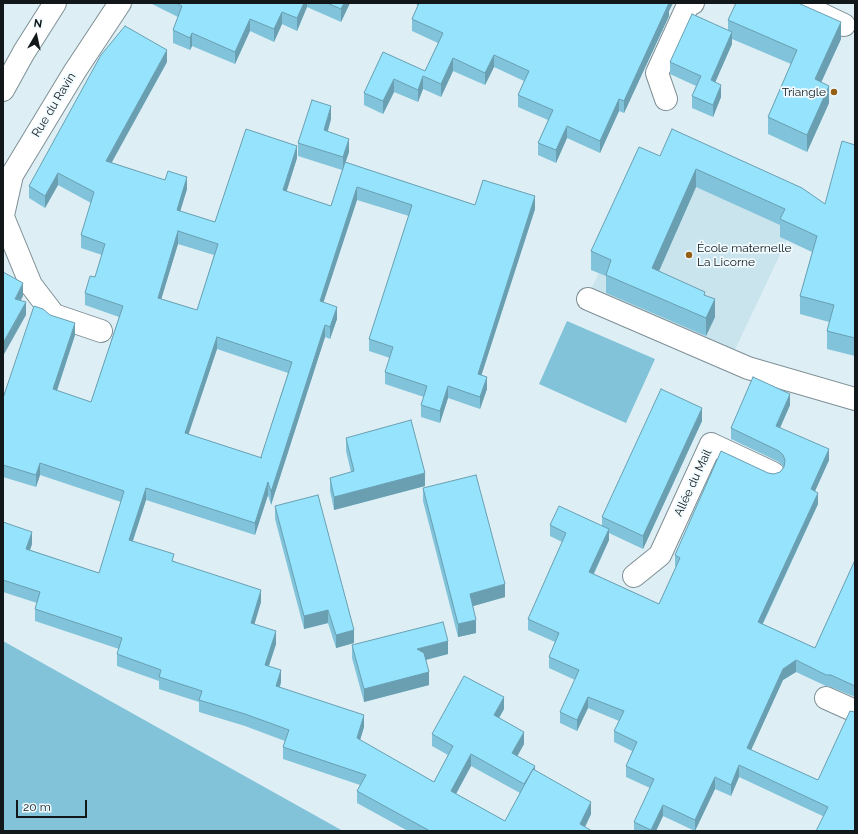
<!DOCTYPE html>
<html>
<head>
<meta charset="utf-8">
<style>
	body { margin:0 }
	#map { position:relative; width:858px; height:834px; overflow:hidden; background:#ddeff5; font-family:Raleway,sans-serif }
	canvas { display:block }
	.frame { position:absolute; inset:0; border:4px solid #12181a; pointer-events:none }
	.north { position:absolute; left:16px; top:16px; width:40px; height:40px; -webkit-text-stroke:3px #f0fbff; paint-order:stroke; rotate:9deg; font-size:11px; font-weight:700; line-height:16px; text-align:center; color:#12181a }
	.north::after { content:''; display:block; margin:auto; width:14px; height:18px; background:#12181a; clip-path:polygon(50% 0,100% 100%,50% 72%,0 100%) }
	.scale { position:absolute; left:16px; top:800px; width:71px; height:18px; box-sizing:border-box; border:2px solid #12181a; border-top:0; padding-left:5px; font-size:12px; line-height:14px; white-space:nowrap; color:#12181a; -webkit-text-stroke:3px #f0fbff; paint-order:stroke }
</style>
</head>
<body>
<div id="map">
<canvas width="858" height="834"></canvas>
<div class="frame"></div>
<div class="north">N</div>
<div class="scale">20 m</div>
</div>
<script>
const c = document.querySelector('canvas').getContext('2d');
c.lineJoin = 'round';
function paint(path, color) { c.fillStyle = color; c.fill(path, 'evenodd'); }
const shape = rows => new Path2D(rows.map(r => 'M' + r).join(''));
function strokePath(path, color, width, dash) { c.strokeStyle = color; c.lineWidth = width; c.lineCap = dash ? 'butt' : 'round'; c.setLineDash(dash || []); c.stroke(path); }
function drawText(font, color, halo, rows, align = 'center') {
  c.font = font + ' Raleway,sans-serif'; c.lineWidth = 3.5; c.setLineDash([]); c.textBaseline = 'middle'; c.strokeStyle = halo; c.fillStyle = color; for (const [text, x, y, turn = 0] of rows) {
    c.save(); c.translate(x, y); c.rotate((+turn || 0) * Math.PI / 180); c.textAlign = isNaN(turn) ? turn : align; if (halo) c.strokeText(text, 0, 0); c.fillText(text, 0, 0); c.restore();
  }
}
const built = shape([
	[639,165,803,206,733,354,590,291,599,273,591,270]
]);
const green = shape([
	[567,321,655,359,626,423,539,384],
	[3,641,343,831,3,831]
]);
const street = shape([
	[798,3,844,25],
	[666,99,657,73,688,5,693,3],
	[3,215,12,175,75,71,120,3],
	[3,217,31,285,54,315,101,331],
	[588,299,748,368,855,399],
	[634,576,660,555,711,444,773,473],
	[826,698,855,711]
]);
const primary = shape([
	[3,90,24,52,55,3]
]);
const wall = shape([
	[150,3,350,3,341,22,307,7,297,31,282,24,274,42,250,31,235,64,192,46,190,50,173,43,173,30,178,17],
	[413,3,673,3,669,11,669,16,624,113,619,111,600,153,567,138,556,163,538,155,538,143,548,120,518,107,518,95,524,81,494,67,485,85,453,71,441,97,423,89,418,102,394,92,383,114,364,105,364,93,383,52,425,71,438,43,412,31,412,19,418,5],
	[728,20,841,39,821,82,829,103,807,152,768,134,768,117,791,64,732,39,732,44,715,82,721,97,713,117,692,108,692,96,696,86,670,74,670,62,728,30],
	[167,62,111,162,187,189,180,211,215,222,297,158,286,192,331,206,342,170,298,156,298,143,331,119,328,131,349,152,345,162,475,205,535,209,481,375,487,389,480,409,448,398,440,423,421,417,421,405,424,397,385,384,385,372,390,358,369,351,369,339,409,216,357,200,323,302,337,319,330,339,325,337,271,505,268,495,255,535,146,500,133,541,174,561,261,602,254,624,276,644,269,666,281,682,280,687,364,727,360,740,434,782,448,755,432,746,432,734,504,709,499,718,524,744,517,756,591,814,585,827,592,831,408,831,357,803,357,791,360,785,283,759,283,747,285,741,245,726,199,712,199,702,159,689,159,681,117,666,117,654,119,649,35,621,35,609,37,603,3,592,3,522,32,544,30,550,99,573,121,502,40,475,36,487,3,477,3,398,75,335,57,391,91,402,119,317,85,305,85,293,95,277,102,255,81,248,81,235,91,203,58,185,45,208,29,198,29,186],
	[178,244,214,255,197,310,161,299],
	[217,349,288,373,261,457,261,458,188,434],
	[471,766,520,793,505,821,456,794],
	[855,145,855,356,827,349,827,331,829,322,800,314,800,296,812,252,780,237,780,225,696,187,659,271,705,295,715,317,706,336,606,293,606,276,591,270,591,251,660,156,825,204],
	[790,405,780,428,829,460,815,491,818,504,763,624,815,648,855,560,855,697,831,687,826,686,796,672,783,680,751,750,818,780,855,831,739,777,731,796,715,789,695,831,663,816,656,831,634,831,634,822,650,788,626,777,626,766,632,751,614,742,614,731,619,721,588,708,577,731,560,723,560,712,575,680,549,668,549,657,555,642,528,630,528,619,562,542,550,536,550,525,602,526,602,517,702,421,643,549,609,533,609,540,594,574,659,604,676,567,675,566,675,555,768,473,774,474,780,472,784,467,779,462,731,439,731,428],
	[346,438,425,486,334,510,330,491,330,478,351,472,346,451],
	[423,488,505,597,473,606,476,633,458,637,423,501],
	[275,506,354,643,336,648,328,623,304,629,275,519],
	[352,645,448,654,426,660,429,685,364,702,352,658]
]);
const shadedWall = shape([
	[304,3,307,3,307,7,297,31,297,18],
	[344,3,350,3,341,22,341,9],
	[668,3,673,3,669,11,669,16,624,113,624,101],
	[282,12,282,24,274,42,274,29],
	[250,19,250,31,235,64,235,52],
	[841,22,841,39,815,96,815,79],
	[732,32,732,44,711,92,711,80],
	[192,33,192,46,190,50,190,38],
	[167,50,167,62,106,173,106,161],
	[494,55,494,67,485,85,485,73],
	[453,58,453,71,441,97,441,84],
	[423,76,423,89,418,102,418,90],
	[394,79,394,92,383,114,383,101],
	[721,85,721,97,713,117,713,105],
	[829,86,829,103,807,152,807,135],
	[619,99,619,111,600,153,600,141],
	[331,106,331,119,324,143,324,130],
	[567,126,567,138,556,163,556,150],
	[349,139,349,152,343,170,343,157],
	[297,146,297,158,283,203,283,190],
	[696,169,696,187,652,287,652,268],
	[58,173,58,185,45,208,45,196],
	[187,177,187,189,177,222,177,210],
	[357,187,357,200,320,313,320,301],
	[535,196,535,209,478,386,478,374],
	[178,231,178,244,158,310,158,298],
	[23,283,23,296,15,312,15,299],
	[715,299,715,317,706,336,706,318],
	[26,302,26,315,3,356,3,343],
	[337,307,337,319,330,339,330,327],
	[75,323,75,335,53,402,53,389],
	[325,325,325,337,271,505,271,492],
	[217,337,217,349,185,445,185,433],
	[487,377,487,389,480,409,480,397],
	[448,386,448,398,440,423,440,411],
	[790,394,790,405,776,437,776,426],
	[702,408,702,421,643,549,643,536],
	[829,449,829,460,811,500,811,489],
	[40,463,40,475,36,487,36,475],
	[425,473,425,486,334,510,334,497],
	[268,482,268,495,255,535,255,523],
	[146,488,146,500,129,552,129,540],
	[818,493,818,504,758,633,758,622],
	[609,529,609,540,589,583,589,572],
	[32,532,32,544,26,561,26,549],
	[505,584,505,597,470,607,470,594],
	[261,590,261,602,251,636,251,623],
	[328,610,328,623,304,629,304,616],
	[476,620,476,633,458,637,458,624],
	[354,630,354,643,336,648,336,635],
	[276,631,276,644,265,677,265,665],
	[448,641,448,654,417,662,417,649],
	[796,660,796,672,783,680,747,759,747,748,783,669],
	[281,670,281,682,276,698,276,686],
	[429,672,429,685,364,702,364,689],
	[504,697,504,709,494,727,494,715],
	[588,697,588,708,577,731,577,720],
	[364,715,364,727,357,750,357,738],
	[524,732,524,744,512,766,512,753],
	[471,754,471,766,451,803,451,791],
	[739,765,739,777,731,796,731,785],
	[535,766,535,778,524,796,524,784],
	[715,777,715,789,695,831,695,820],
	[591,802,591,814,583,831,580,824],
	[663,805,663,816,656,831,651,831]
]);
const building = shape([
	[176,3,304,3,297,18,282,12,274,29,250,19,235,52,192,33,190,38,173,30,182,6,176,3],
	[327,3,344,3,341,9,327,3],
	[419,3,669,3,624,101,619,99,600,141,567,126,556,150,538,143,553,110,518,95,529,71,494,55,485,73,453,58,441,84,423,76,418,90,394,79,383,101,364,93,383,52,425,71,443,33,412,19,419,3],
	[736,3,798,3,841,22,815,79,829,86,807,135,768,117,797,50,728,20,736,3],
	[692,14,732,32,711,80,721,85,713,105,692,96,701,76,670,62,692,14],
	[125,26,167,50,106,161,165,180,168,171,187,177,177,210,215,222,246,129,297,146,283,190,331,206,345,162,475,205,483,180,535,196,478,374,487,377,480,397,448,386,440,411,421,405,427,386,385,372,393,347,369,339,412,205,357,187,320,301,337,307,330,327,325,325,271,492,268,482,255,523,146,488,129,540,174,554,172,561,261,590,251,623,276,631,265,665,281,670,276,686,364,715,357,738,434,782,453,746,432,734,464,676,504,697,494,715,524,732,512,753,535,766,524,784,471,754,451,791,505,821,533,769,591,802,580,824,592,831,430,831,357,791,366,775,283,747,289,730,245,714,199,700,202,691,159,677,161,670,117,654,122,638,35,609,40,592,3,580,3,522,32,532,26,549,99,573,124,491,40,463,36,475,3,465,3,398,34,306,43,309,50,315,75,323,53,389,91,402,123,306,85,293,90,276,95,277,105,244,81,235,94,192,58,173,45,196,29,186,101,55,125,26],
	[178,231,218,244,197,310,158,298,178,231],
	[217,337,292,362,274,417,261,457,262,458,185,433,217,337],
	[312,100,331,106,324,130,349,139,343,157,298,143,312,100],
	[672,129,802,188,825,204,842,141,855,145,855,338,827,331,834,305,800,296,817,236,780,219,785,209,696,169,652,268,705,292,704,295,715,299,706,318,606,275,611,260,591,251,639,147,660,156,672,129],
	[3,272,23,283,15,299,26,302,3,343,3,272],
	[753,377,790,394,776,426,829,449,811,489,818,493,758,622,815,648,855,560,855,686,831,675,826,675,796,660,783,669,747,748,818,780,850,711,855,712,855,831,816,831,828,807,739,765,731,785,715,777,695,820,663,805,651,830,634,822,654,779,626,766,637,742,614,731,624,711,588,697,577,720,560,712,579,670,549,657,559,633,528,619,566,533,550,525,559,506,609,529,589,572,659,604,680,558,675,555,721,451,768,473,774,474,780,472,784,467,785,460,783,455,779,451,731,428,753,377],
	[661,389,702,408,643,536,602,517,661,389],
	[411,420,425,473,334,497,330,478,354,471,346,438,411,420],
	[476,475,505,584,470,594,476,620,458,624,423,488,476,475],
	[318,495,354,630,336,635,328,610,304,616,275,506,318,495],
	[443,622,448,641,417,649,424,653,429,672,364,689,352,645,443,622]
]);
const markers = [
	[834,92,4,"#945f14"],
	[689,255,4,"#945f14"]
];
const poiNames = [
	["Triangle",826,92],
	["École maternelle",697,248,"left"],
	["La Licorne",697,262,"left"]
];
const streetNames = [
	["Rue du Ravin",54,105,-59],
	["Allée du Mail",693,483,-65]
];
paint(built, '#cae4ee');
paint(green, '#82c3d9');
strokePath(street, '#7e8f95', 24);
strokePath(primary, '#7e8f95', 24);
strokePath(street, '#fff', 22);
strokePath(primary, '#fff', 22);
paint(wall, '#81c3da');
paint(shadedWall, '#699fb1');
paint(building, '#96e3fd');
strokePath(building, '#699fb1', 1);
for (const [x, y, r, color] of markers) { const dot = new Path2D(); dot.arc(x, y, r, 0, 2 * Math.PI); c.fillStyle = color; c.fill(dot); strokePath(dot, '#f0fbff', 1.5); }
drawText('12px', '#12181a', '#f0fbff', poiNames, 'right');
drawText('12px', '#12181a', '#f0fbff', streetNames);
</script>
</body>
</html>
